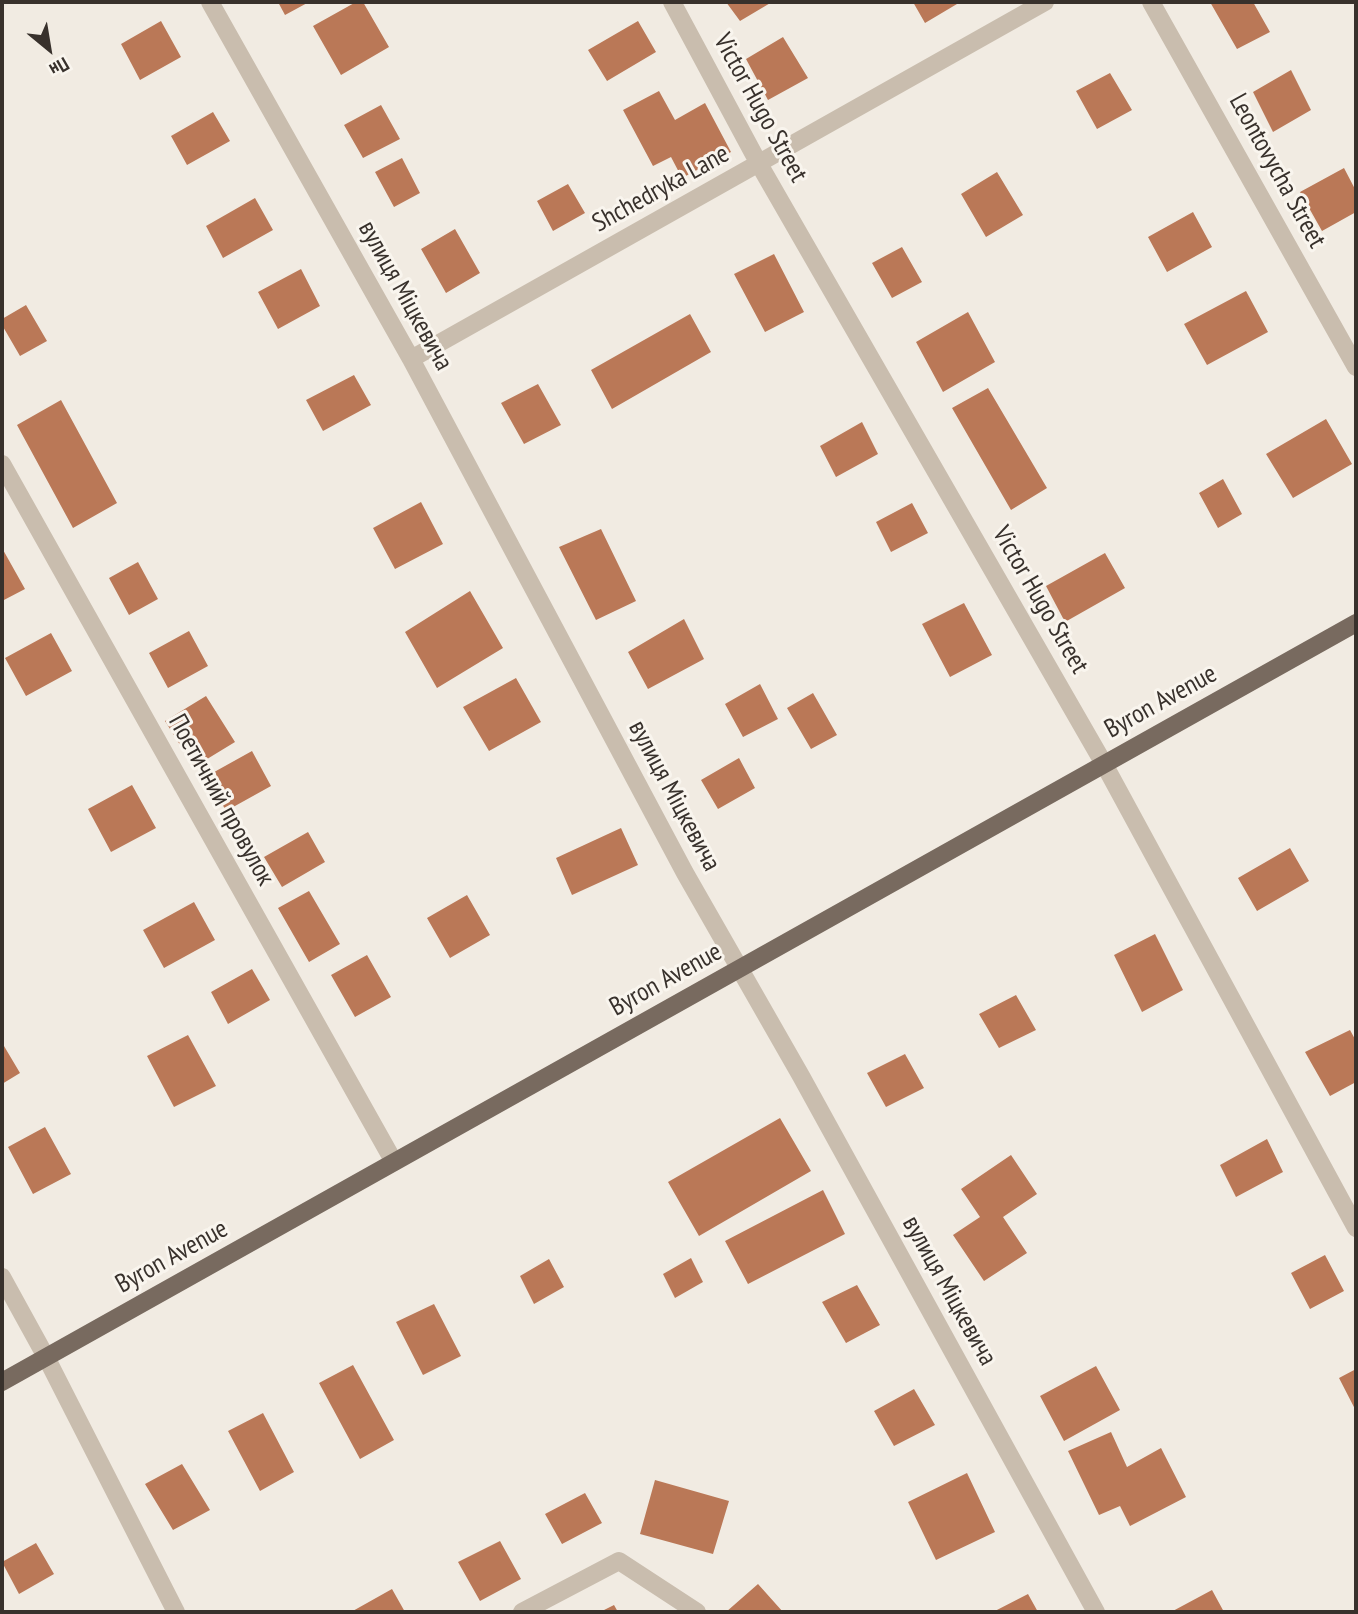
<!DOCTYPE html>
<html>
<head>
<meta charset="utf-8">
<style>
	body { margin:0 }
	#map { position:relative; width:1358px; height:1614px; overflow:hidden; background:#f1ebe2; font-family:"PT Sans Narrow",sans-serif }
	canvas { display:block }
	.frame { position:absolute; inset:0; border:4px solid #38312c; pointer-events:none }
	.north { position:absolute; left:14px; top:14px; width:70px; height:70px; -webkit-text-stroke:5px #f9f5ee; paint-order:stroke; rotate:150deg; font-size:19px; font-weight:700; line-height:28px; text-align:center; color:#38312c }
	.north::after { content:''; display:block; margin:auto; width:24px; height:32px; background:#38312c; clip-path:polygon(50% 0,100% 100%,50% 72%,0 100%) }
</style>
</head>
<body>
<div id="map">
<canvas width="1358" height="1614"></canvas>
<div class="frame"></div>
<div class="north">Пн</div>
</div>
<script>
const c = document.querySelector('canvas').getContext('2d');
c.lineJoin = 'round';
function paint(path, color) { c.fillStyle = color; c.fill(path, 'evenodd'); }
const shape = rows => new Path2D(rows.map(r => 'M' + r).join(''));
function strokePath(path, color, width, dash) { c.strokeStyle = color; c.lineWidth = width; c.lineCap = dash ? 'butt' : 'round'; c.setLineDash(dash || []); c.stroke(path); }
function drawText(font, color, halo, rows, align = 'center') {
  c.font = font + ' "PT Sans Narrow",sans-serif'; c.lineWidth = 6; c.setLineDash([]); c.textBaseline = 'middle'; c.strokeStyle = halo; c.fillStyle = color; for (const [text, x, y, turn = 0] of rows) {
    c.save(); c.translate(x, y); c.rotate((+turn || 0) * Math.PI / 180); c.textAlign = isNaN(turn) ? turn : align; if (halo) c.strokeText(text, 0, 0); c.fillText(text, 0, 0); c.restore();
  }
}
const building = shape([
	[278,2,309,2,285,15],
	[356,2,363,2,389,47,341,75,313,26],
	[726,2,772,2,740,21],
	[913,2,956,2,957,4,925,23],
	[1210,2,1253,2,1270,32,1237,49],
	[161,21,181,57,140,80,121,44],
	[638,21,656,52,607,81,588,50],
	[783,37,808,78,768,100,746,59],
	[1291,70,1311,110,1273,132,1253,92],
	[1110,73,1132,110,1097,129,1076,91],
	[659,91,675,120,705,103,731,152,682,178,671,157,653,166,623,110],
	[381,105,400,139,363,158,344,125],
	[213,112,230,141,187,165,171,136],
	[402,158,420,193,394,207,375,172],
	[1344,168,1356,191,1356,212,1322,231,1300,192],
	[997,172,1023,215,986,237,961,194],
	[568,184,585,213,553,231,537,201],
	[255,198,273,230,223,258,206,226],
	[1193,212,1212,247,1167,272,1148,237],
	[455,229,480,273,446,293,421,249],
	[902,247,922,282,892,298,872,263],
	[774,254,804,312,765,332,734,274],
	[301,269,320,306,278,329,258,292],
	[1246,291,1268,332,1207,365,1184,324],
	[26,305,47,341,20,356,2,325,2,319],
	[968,312,995,362,943,392,916,342],
	[690,314,711,352,612,409,591,370],
	[354,375,371,405,323,431,306,400],
	[538,384,561,425,524,444,501,403],
	[988,388,1047,488,1011,510,952,408],
	[61,400,117,503,73,528,17,425],
	[1326,419,1352,464,1293,498,1266,454],
	[862,422,878,454,836,477,820,446],
	[1223,479,1242,514,1218,528,1199,493],
	[421,502,443,544,395,569,373,528],
	[912,503,928,533,891,552,876,522],
	[601,529,636,601,596,620,559,547],
	[2,548,25,589,2,601],
	[1105,553,1125,588,1065,622,1046,586],
	[138,562,158,599,129,615,109,578],
	[470,591,503,648,437,688,405,632],
	[964,603,992,655,950,677,922,624],
	[684,619,704,659,648,689,628,652],
	[189,631,208,666,168,688,149,653],
	[51,633,72,671,26,696,5,658],
	[516,678,541,722,489,751,463,707],
	[760,684,778,719,743,737,725,704],
	[813,693,837,735,811,749,787,708],
	[206,696,235,742,194,767,165,721],
	[252,751,271,786,226,811,207,776],
	[739,758,755,788,718,809,701,780],
	[132,785,156,828,111,852,88,809],
	[621,828,638,865,572,895,556,858],
	[308,832,325,862,282,887,264,857],
	[1290,848,1309,881,1257,911,1238,878],
	[309,891,340,944,309,962,278,908],
	[467,895,490,935,450,958,427,918],
	[194,902,215,940,164,968,143,930],
	[1155,934,1183,990,1142,1012,1114,955],
	[367,955,391,997,355,1017,331,975],
	[252,969,270,1000,228,1024,211,992],
	[1016,995,1036,1030,999,1048,979,1014],
	[1350,1030,1356,1041,1356,1082,1330,1096,1305,1052],
	[188,1035,216,1086,174,1107,147,1056],
	[4,1046,20,1073,2,1084,2,1047],
	[905,1054,924,1088,886,1107,867,1073],
	[780,1118,811,1171,699,1236,668,1182],
	[45,1127,71,1174,33,1194,8,1147],
	[1267,1139,1283,1172,1236,1197,1220,1165],
	[1011,1155,1037,1194,1003,1217,1027,1253,984,1281,953,1235,980,1217,961,1189],
	[823,1190,845,1234,748,1284,725,1241],
	[1325,1255,1344,1291,1310,1309,1291,1273],
	[691,1258,703,1282,675,1298,663,1274],
	[549,1259,564,1287,534,1304,520,1276],
	[857,1285,880,1325,846,1343,822,1302],
	[434,1304,461,1356,423,1375,396,1322],
	[353,1365,394,1440,360,1459,319,1383],
	[1096,1366,1120,1410,1064,1441,1040,1396],
	[1356,1369,1356,1411,1339,1378],
	[914,1389,935,1425,894,1446,874,1411],
	[263,1413,294,1472,260,1491,228,1431],
	[1111,1432,1127,1467,1161,1448,1186,1497,1130,1526,1120,1506,1099,1515,1068,1451],
	[182,1464,210,1510,173,1530,145,1484],
	[967,1473,995,1532,936,1560,908,1502],
	[655,1480,729,1501,713,1554,640,1534],
	[585,1493,602,1523,562,1544,545,1514],
	[500,1541,521,1579,480,1601,458,1562],
	[36,1543,54,1574,19,1594,2,1562],
	[758,1584,783,1612,726,1612],
	[392,1589,405,1612,351,1612],
	[1212,1590,1224,1612,1171,1612],
	[1028,1594,1038,1612,993,1612],
	[614,1605,618,1612,600,1612]
]);
const minor = shape([
	[210,2,411,359,685,873,801,1076,1096,1612],
	[672,2,759,164,1104,764,1356,1228],
	[1151,2,1356,367],
	[411,359,1045,2],
	[2,464,394,1162],
	[2,1277,46,1357,176,1612],
	[522,1612,619,1561,697,1612]
]);
const major = shape([
	[2,1382,1356,623]
]);
const streetNames = [
	["Victor Hugo Street",760,108,61],
	["Leontovychа Street",1277,171,61],
	["Shchedryka Lane",661,189,-29],
	["вулиця Міцкевича",405,296,61],
	["Victor Hugo Street",1040,600,60],
	["Byron Avenue",1161,702,-29],
	["вулиця Міцкевича",674,796,62],
	["Поетичний провулок",221,800,61],
	["Byron Avenue",666,980,-29],
	["Byron Avenue",172,1257,-29],
	["вулиця Міцкевича",949,1291,61]
];
paint(building, '#ba7857');
strokePath(minor, '#c9bdae', 18);
strokePath(major, '#786a5f', 18);
drawText('26px', '#38312c', '#f9f5ee', streetNames);
</script>
</body>
</html>
